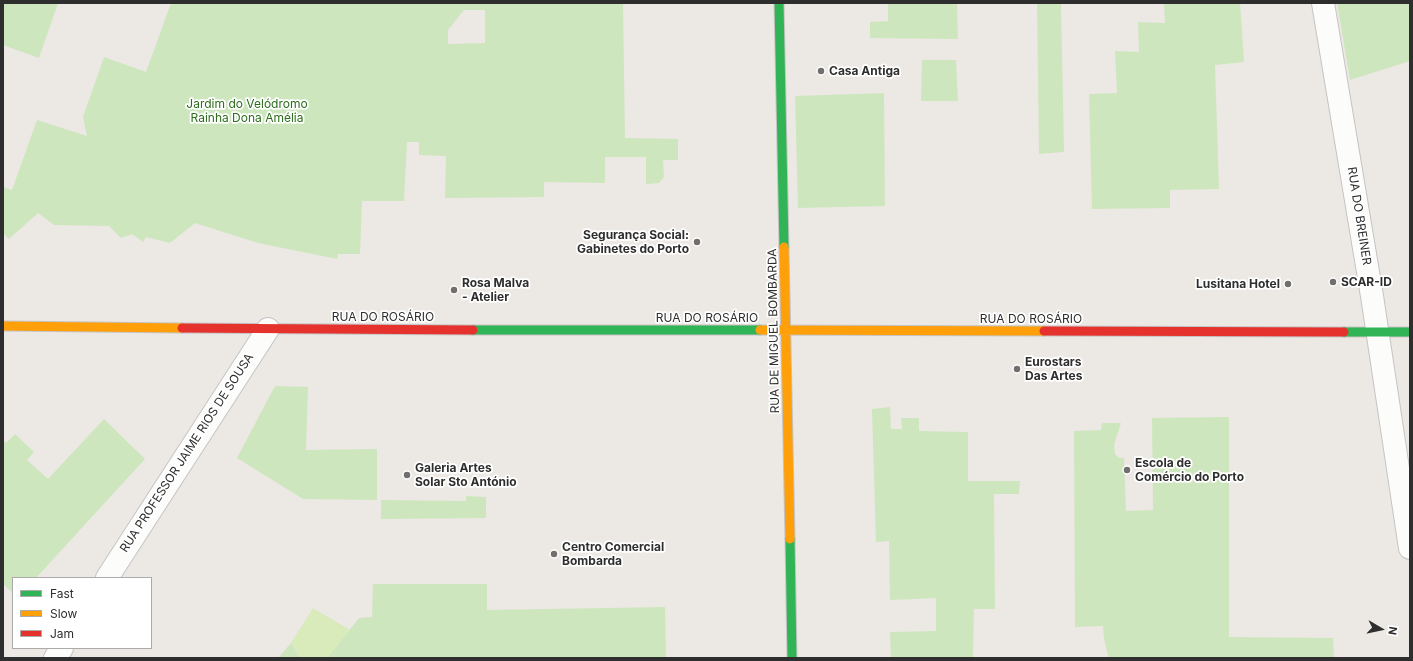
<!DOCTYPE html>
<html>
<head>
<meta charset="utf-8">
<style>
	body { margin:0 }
	#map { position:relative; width:1413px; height:661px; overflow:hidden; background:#ece8e4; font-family:Inter,sans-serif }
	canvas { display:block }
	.frame { position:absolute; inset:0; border:4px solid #2e2e2e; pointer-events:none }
	.legend { position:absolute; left:12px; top:577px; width:140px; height:72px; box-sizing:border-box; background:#fff; border:1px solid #ababab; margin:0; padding:5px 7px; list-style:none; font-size:12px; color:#2e2e2e }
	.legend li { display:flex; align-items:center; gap:8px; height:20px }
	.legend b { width:20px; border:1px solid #ababab }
	.north { position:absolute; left:1361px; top:609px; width:40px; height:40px; -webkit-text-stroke:3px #fff; paint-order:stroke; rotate:99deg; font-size:11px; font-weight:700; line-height:16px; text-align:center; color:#2e2e2e }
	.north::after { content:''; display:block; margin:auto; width:14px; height:18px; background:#2e2e2e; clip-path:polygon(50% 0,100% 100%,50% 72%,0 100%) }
</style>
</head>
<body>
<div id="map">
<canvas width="1413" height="661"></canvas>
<div class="frame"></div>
<ul class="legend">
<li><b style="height:5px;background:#30b455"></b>Fast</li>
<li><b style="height:5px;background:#ff9f0a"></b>Slow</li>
<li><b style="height:5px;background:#e5322d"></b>Jam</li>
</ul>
<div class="north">N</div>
</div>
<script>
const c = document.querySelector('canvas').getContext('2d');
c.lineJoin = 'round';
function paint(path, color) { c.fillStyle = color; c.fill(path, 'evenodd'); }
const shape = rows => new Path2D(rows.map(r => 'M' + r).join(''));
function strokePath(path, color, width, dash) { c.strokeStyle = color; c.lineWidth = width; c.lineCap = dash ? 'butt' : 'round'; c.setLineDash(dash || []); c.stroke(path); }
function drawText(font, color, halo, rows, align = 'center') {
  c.font = font + ' Inter,sans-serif'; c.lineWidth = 3.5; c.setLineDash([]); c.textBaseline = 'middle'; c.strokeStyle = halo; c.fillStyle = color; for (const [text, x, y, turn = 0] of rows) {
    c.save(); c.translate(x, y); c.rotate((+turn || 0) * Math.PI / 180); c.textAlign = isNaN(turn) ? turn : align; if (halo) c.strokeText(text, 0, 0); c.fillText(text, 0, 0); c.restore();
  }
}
const green = shape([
	[3,3,58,3,39,58,3,45],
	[171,3,623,3,625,138,678,139,678,160,663,160,664,177,659,183,646,184,646,157,605,157,605,183,544,182,544,197,445,198,446,156,419,155,419,142,407,142,404,201,362,201,360,254,338,254,337,259,258,243,195,223,170,243,146,237,143,242,132,234,121,238,109,226,54,225,38,213,9,239,3,233,3,187,12,190,37,120,87,136,83,117,104,57,146,72],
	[464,10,485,10,485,43,448,44,448,30],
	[888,3,957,3,958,39,870,38,870,22,888,21],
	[1037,3,1061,3,1064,152,1039,154],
	[1164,3,1240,3,1244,62,1215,65,1219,189,1170,190,1170,208,1092,209,1089,94,1117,93,1115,51,1139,52,1138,22,1165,23],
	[1337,3,1410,3,1410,61,1350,80],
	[922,60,956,60,958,101,921,101],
	[884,93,885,206,798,208,795,96],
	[275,386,308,387,306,450,377,449,377,500,303,499,237,458],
	[890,407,891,429,902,429,901,418,919,418,919,431,968,432,968,481,1020,481,1019,494,994,494,995,609,974,609,973,658,891,658,890,632,936,631,936,598,890,600,889,541,876,542,872,409],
	[1229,417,1229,637,1333,638,1334,658,1109,658,1104,639,1103,626,1075,627,1074,431,1101,430,1102,423,1121,423,1114,445,1115,454,1119,458,1124,458,1126,511,1153,510,1152,418],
	[104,419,145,459,36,578,13,578,13,593,3,584,3,440,6,443,15,434,34,452,27,460,48,479],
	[466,496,486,497,486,518,381,519,381,500,466,501],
	[373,584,487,584,487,610,665,607,666,658,327,658,359,618,372,617],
	[291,643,301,658,278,658]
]);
const pitch = shape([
	[313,608,350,630,327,658,301,658,291,643]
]);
const street = shape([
	[1323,3,1372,296,1410,548],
	[107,578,268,329],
	[55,658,62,648]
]);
const fast = shape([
	[779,3,784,247],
	[473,330,760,330],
	[1344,332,1410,332],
	[790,539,792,658]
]);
const slow = shape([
	[784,247,790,539],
	[3,326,182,328],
	[760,330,1044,331]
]);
const jam = shape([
	[182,328,473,330],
	[1044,331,1344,332]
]);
const markers = [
	[821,71,4,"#706f6e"],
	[697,242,4,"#706f6e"],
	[1333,282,4,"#706f6e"],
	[1288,284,4,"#706f6e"],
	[454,290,4,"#706f6e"],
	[1017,369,4,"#706f6e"],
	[1127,470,4,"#706f6e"],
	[407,475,4,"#706f6e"],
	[554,554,4,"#706f6e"]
];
const poiNames = [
	["Casa Antiga",829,71],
	["Segurança Social:",689,235,"right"],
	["Gabinetes do Porto",689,249,"right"],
	["SCAR-ID",1341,282],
	["Rosa Malva",462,283],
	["- Atelier",462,297],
	["Lusitana Hotel",1280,284,"right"],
	["Eurostars",1025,362],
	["Das Artes",1025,376],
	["Escola de",1135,463],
	["Comércio do Porto",1135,477],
	["Galeria Artes",415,468],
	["Solar Sto António",415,482],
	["Centro Comercial",562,547],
	["Bombarda",562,561]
];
const parkNames = [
	["Jardim do Velódromo",247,104],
	["Rainha Dona Amélia",247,118]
];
const streetNames = [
	["RUA DO BREINER",1359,216,81],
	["RUA DO ROSÁRIO",383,317],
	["RUA DO ROSÁRIO",707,318],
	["RUA DO ROSÁRIO",1031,319],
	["RUA DE MIGUEL BOMBARDA",774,331,-91],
	["RUA PROFESSOR JAIME RIOS DE SOUSA",187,453,-57]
];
paint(green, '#cee6be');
paint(pitch, '#d9eabb');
strokePath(street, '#c5c4c5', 24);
strokePath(fast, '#c5c4c5', 11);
strokePath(slow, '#c5c4c5', 11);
strokePath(jam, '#c5c4c5', 11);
strokePath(street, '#fcfcfb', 22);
strokePath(fast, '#30b455', 9);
strokePath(slow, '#ff9f0a', 9);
strokePath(jam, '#e5322d', 9);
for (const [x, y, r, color] of markers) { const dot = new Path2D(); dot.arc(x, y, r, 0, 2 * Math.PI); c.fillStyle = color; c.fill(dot); strokePath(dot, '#fff', 1.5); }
drawText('bold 12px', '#2e2e2e', '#fff', poiNames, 'left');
drawText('12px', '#2c6e1b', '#fff', parkNames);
drawText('12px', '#2e2e2e', '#fff', streetNames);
</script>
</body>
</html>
